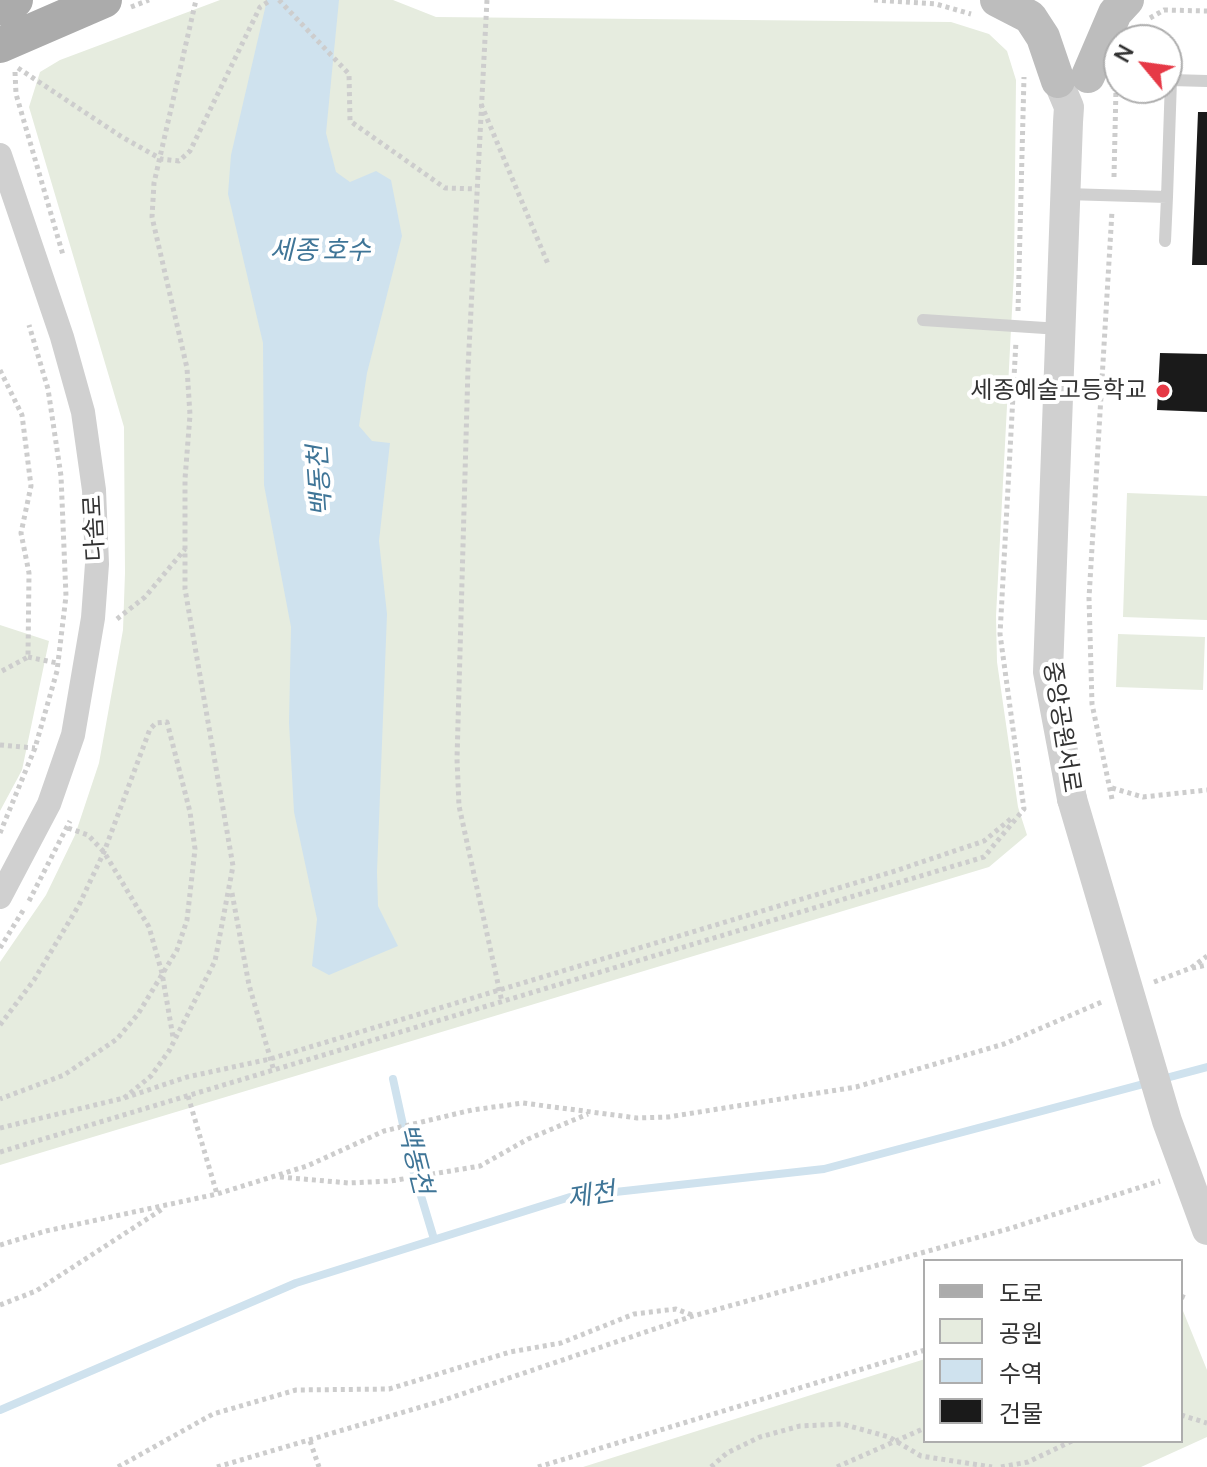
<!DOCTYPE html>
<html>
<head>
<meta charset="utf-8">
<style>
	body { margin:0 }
	#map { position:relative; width:1207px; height:1467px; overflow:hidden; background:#fff; font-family:Manrope,"Noto Sans KR",sans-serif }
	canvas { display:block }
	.legend { position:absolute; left:923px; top:1259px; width:260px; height:184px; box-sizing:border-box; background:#fff; border:2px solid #adadad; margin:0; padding:10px 14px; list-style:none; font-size:24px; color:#333 }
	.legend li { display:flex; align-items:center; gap:16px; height:40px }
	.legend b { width:40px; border:2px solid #adadad }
	.north { position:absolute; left:1103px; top:24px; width:80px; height:80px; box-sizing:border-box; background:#fff; border:2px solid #adadad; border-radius:50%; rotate:299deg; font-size:22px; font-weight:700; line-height:32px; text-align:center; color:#333 }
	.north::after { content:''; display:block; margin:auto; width:28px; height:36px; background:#e63946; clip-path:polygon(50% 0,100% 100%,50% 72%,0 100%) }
</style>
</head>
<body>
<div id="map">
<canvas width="1207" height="1467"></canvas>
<ul class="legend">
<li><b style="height:10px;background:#ababab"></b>도로</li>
<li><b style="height:22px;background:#e6ecdf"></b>공원</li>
<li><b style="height:22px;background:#cfe2ee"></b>수역</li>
<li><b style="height:22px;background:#1a1a1a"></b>건물</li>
</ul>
<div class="north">N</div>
</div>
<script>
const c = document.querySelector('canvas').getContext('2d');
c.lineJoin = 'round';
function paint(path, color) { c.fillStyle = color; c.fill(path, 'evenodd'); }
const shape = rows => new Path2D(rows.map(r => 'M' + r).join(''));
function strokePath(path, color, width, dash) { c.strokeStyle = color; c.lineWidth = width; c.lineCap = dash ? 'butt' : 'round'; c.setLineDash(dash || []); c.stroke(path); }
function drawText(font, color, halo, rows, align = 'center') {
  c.font = font + ' Manrope,"Noto Sans KR",sans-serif'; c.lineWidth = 8; c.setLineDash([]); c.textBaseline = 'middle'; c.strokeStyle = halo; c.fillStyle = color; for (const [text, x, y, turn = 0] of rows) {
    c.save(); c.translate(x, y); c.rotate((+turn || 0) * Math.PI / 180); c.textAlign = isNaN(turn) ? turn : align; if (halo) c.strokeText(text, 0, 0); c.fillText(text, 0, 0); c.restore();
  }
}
const green = shape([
	[220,0,393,0,436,17,951,22,989,34,1007,51,1016,80,1014,272,996,616,997,662,1018,807,1027,835,989,867,0,1165,0,962,46,895,75,835,99,763,123,630,125,573,124,427,29,107,40,72,60,60],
	[1127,493,1207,496,1207,620,1123,617],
	[0,625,49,641,22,770,0,811],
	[1118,634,1205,637,1203,690,1116,687],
	[1181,1306,1207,1370,1207,1437,1141,1467,583,1467,925,1359,925,1441,1181,1441]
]);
const water = shape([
	[267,0,339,0,326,133,336,172,350,182,376,171,391,180,402,236,367,373,359,426,372,441,390,443,379,541,387,614,377,872,378,906,398,946,329,975,312,966,317,919,294,812,289,723,291,627,264,485,263,343,228,194,231,155]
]);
const stream = shape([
	[393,1079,412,1166,434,1239],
	[0,1410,296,1283,570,1197,824,1169,1207,1067]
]);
const building = shape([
	[1198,112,1207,112,1207,265,1192,265],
	[1160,353,1207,354,1207,412,1157,410]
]);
const path = shape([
	[279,0,349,74,350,121,445,188,476,189],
	[487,0,468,368,457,759,459,806,502,1002],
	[874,0,936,4,971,14],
	[131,7,149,0],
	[1150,18,1164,10,1207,11],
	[18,68,122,137,161,159,179,161,190,151,260,7,271,0],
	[15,72,16,94,63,255],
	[481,104,548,264],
	[1114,177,1116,88],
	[1018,311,1024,77],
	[0,370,22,415,31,486,21,533,29,573,28,657,0,672],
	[117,619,145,597,185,549],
	[28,657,57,663],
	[0,745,35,748],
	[1112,788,1143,797,1207,790],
	[1112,799,1092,704,1089,598,1112,211],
	[68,828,88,835,104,852,149,927,162,973,173,1037],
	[0,833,35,748,57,671,66,596,61,476,48,389,29,325],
	[232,893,249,985,274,1071],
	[29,901,70,821],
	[0,948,24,909],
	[1192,968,1207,965],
	[1154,982,1191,968,1207,956],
	[0,1025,34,980,79,905,104,852,150,729,156,723,167,722,190,812,195,849,187,920,177,950,138,1014,117,1039,64,1075,0,1099],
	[188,1096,217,1194],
	[124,1098,151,1076,169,1051,215,961,233,866,185,589,185,479,190,415,187,368,152,217,154,183,196,0],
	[0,1128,124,1098,187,1077,270,1059,895,871,984,841,1013,817],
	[0,1152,984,857,1024,809,1000,634,1016,341],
	[280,1177,349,1183,391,1181,480,1166,528,1139,588,1114],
	[0,1245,46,1231,217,1194,307,1166,384,1131,472,1110,523,1103,637,1118,668,1117,856,1087,1004,1044,1104,1001],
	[1181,1296,1186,1298],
	[0,1305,36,1291,164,1208],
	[1181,1415,1207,1423],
	[310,1441,319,1467],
	[118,1467,213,1414,296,1390,389,1389,510,1352,561,1343,634,1314,676,1309,692,1315],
	[217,1467,438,1402,693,1316,1008,1229,1160,1181],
	[538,1467,925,1350],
	[711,1467,727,1453,760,1437,800,1426,842,1424,889,1437,921,1456,992,1467],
	[837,1467,925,1428],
	[1001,1467,1028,1462,1072,1441]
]);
const service = shape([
	[1066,194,1167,197,1171,80,1207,81],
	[1165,241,1167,197],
	[923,320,1060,329]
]);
const minor = shape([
	[0,155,62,337,83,412,94,490,97,564,93,618,73,735,49,804,0,897]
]);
const tertiary = shape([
	[1058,81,1069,107,1068,122,1048,672,1072,799]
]);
const secondary = shape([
	[997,0,1030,17,1043,37,1058,81],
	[1088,76,1115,13,1127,0]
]);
const primary = shape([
	[0,7,15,0],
	[0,45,104,0]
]);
const tertiaryBridge = shape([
	[1072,799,1167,1121,1207,1230]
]);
const markers = [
	[1163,391,8,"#e63946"]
];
const poiNames = [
	["세종예술고등학교",1147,391]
];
const streetNames = [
	["다솜로",95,528,-93],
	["중앙공원서로",1061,727,81]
];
const waterNames = [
	["세종 호수",320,252],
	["백동천",321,481,-94],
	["백동천",414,1159,76],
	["제천",591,1196,-9]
];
paint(green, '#e6ecdf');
paint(water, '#cfe2ee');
strokePath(stream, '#cfe2ee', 8);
paint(building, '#1a1a1a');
strokePath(path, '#cdcdcd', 5, [4, 4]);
strokePath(service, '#d0d0d0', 12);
strokePath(minor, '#d0d0d0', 24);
strokePath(tertiary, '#d0d0d0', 30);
strokePath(secondary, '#bdbdbd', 34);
strokePath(primary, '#ababab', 36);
strokePath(tertiaryBridge, '#d0d0d0', 30);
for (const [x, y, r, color] of markers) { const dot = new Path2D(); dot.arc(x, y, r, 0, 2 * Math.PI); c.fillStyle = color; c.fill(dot); strokePath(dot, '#fff', 3); }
drawText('24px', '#333', '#fff', poiNames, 'right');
drawText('24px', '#333', '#fff', streetNames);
drawText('italic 26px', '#3f7597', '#fff', waterNames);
</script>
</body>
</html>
